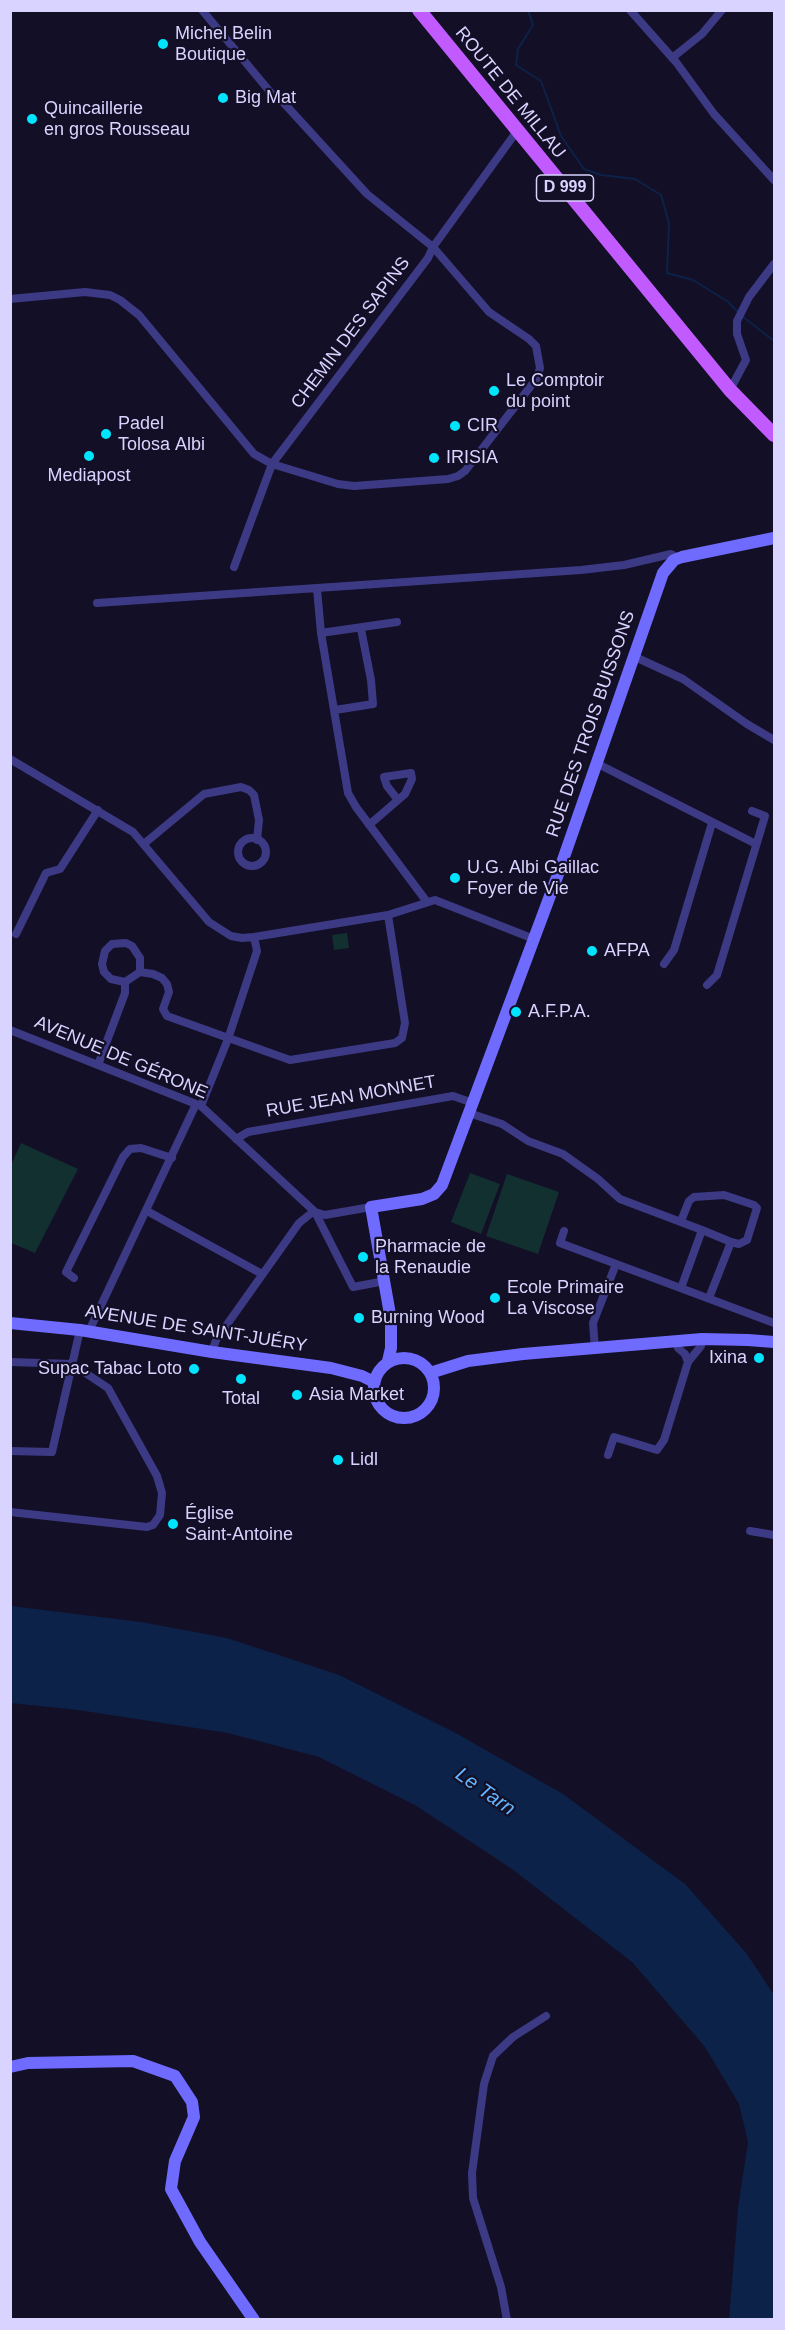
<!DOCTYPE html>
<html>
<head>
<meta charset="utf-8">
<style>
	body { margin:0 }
	#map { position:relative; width:785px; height:2330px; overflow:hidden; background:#130f26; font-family:Arial,sans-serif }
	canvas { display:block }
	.frame { position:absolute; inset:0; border:12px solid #d9d4ff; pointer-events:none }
</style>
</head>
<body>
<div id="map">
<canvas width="785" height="2330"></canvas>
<div class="frame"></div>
</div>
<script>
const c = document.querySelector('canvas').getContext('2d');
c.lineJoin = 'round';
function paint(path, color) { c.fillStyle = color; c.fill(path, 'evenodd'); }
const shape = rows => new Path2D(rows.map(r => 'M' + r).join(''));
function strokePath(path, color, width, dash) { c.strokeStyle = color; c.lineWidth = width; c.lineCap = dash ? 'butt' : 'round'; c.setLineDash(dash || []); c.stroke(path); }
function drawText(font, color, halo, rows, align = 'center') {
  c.font = font + ' Arial,sans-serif'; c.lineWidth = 4.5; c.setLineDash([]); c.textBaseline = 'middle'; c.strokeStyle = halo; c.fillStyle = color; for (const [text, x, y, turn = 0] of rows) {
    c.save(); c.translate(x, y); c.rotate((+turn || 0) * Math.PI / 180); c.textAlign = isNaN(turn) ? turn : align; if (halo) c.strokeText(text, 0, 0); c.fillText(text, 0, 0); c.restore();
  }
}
const green = shape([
	[347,933,349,948,334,950,332,935],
	[21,1143,78,1169,35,1253,11,1243,11,1165],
	[470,1173,500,1184,481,1234,451,1222],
	[507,1174,559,1192,538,1254,486,1236]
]);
const water = shape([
	[11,1606,141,1622,227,1638,339,1675,452,1731,563,1794,685,1884,747,1954,774,1995,774,2319,729,2319,738,2208,748,2142,739,2104,705,2047,632,1962,512,1869,415,1805,319,1757,228,1733,78,1710,11,1703]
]);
const stream = shape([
	[528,10,533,25,518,49,516,65,541,81,561,136,584,169,601,175,635,179,661,195,669,223,667,273,693,280,727,301,738,312],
	[742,316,774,341]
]);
const street = shape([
	[630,10,676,62,714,114,774,180],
	[672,58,702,34,722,10],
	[10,299,85,292,110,295,120,300,139,315,254,454,272,464,338,484,354,486,448,479,458,476,465,471,537,378,540,368,536,346,529,339,489,312,433,247,367,194,282,101,271,93,202,10],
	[732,386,746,360,737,334,737,321,749,297,774,264],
	[234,567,272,464,428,258,433,247,517,131],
	[317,589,321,633,348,793,356,807,427,902],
	[97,603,581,570,624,565,671,554,679,558],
	[321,633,397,622],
	[633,656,683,679,747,724,774,740],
	[335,710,373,704,371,680,361,629],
	[10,759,133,832,209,922,231,936,242,938,254,937,388,915,435,900,534,939],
	[596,763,756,844],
	[369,825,405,794,412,779,411,773,384,777,387,786,398,800],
	'238 852a14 14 0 1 1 28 0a14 14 0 1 1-28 0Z',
	[145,843,204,794,241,787,249,790,254,795,259,820,257,840],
	[16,934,46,873,60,869,98,810],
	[664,964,674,950,712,823],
	[125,982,111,979,104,972,102,964,105,951,112,944,126,943,132,946,140,958,140,972],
	[707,985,717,975,765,816,752,811],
	[10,1030,201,1106,315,1212,353,1287,385,1281],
	[98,1065,125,993,125,982,140,972,153,974,162,978,167,984,169,992,163,1009,167,1016,290,1060,395,1043,402,1038,405,1023,388,915],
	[201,1106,228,1039,257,951,254,937],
	[469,1113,502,1124,528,1141,563,1154,598,1179,620,1199,702,1230,681,1288],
	[236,1139,248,1132,453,1096,473,1103],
	[147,1211,262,1274],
	[315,1212,325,1215,371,1207],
	[681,1221,689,1201,694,1197,724,1195,754,1205,757,1208,747,1240,739,1244,731,1242,709,1298],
	[702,1230,731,1242],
	[564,1231,560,1243,774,1323],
	[74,1278,66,1272,123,1157,130,1149,141,1148,172,1158],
	[89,1331,196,1104],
	[677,1341,678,1348,685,1354,688,1362],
	[595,1349,593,1323,616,1264],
	[212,1352,216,1340,299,1223,314,1211],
	[10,1362,72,1364,108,1388,157,1476,162,1493,160,1515,153,1525,147,1527,10,1512],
	[10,1451,52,1452,80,1330],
	[608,1455,614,1437,657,1450,664,1440,688,1362,701,1346,702,1339],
	[750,1531,774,1535],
	[507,2320,501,2287,473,2198,472,2173,484,2084,493,2056,513,2037,546,2016]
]);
const secondary = shape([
	[10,1323,80,1330,212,1352,331,1368,362,1376,374,1382],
	'374 1388a30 30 0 1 1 60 0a30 30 0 1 1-60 0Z',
	[388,1361,391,1348,391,1320,371,1207,422,1199,434,1194,442,1185,557,877,663,573,674,560,682,557,774,538],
	[430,1373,468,1361,523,1354,702,1339,748,1340,774,1342],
	[10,2067,28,2063,133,2061,175,2076,192,2102,194,2117,175,2161,171,2189,200,2242,254,2320]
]);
const primary = shape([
	[419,10,730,390,774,435]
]);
const markers = [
	[163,44,6,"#00e5ff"],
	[223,98,6,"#00e5ff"],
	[32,119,6,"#00e5ff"],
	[494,391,6,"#00e5ff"],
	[455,426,6,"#00e5ff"],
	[106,434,6,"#00e5ff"],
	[89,456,6,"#00e5ff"],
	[434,458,6,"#00e5ff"],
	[455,878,6,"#00e5ff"],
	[592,951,6,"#00e5ff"],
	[516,1012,6,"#00e5ff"],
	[363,1257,6,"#00e5ff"],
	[495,1298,6,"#00e5ff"],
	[359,1318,6,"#00e5ff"],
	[759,1358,6,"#00e5ff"],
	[194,1369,6,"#00e5ff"],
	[241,1379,6,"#00e5ff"],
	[297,1395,6,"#00e5ff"],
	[338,1460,6,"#00e5ff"],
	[173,1524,6,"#00e5ff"]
];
const shields = [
	[565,188,57]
];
const shieldNames = [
	["D 999",565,188]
];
const poiNames = [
	["Michel Belin",175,34],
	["Boutique",175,55],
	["Big Mat",235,98],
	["Quincaillerie",44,109],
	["en gros Rousseau",44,130],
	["Le Comptoir",506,381],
	["du point",506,402],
	["Padel",118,424],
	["Tolosa Albi",118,445],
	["CIR",467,426],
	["IRISIA",446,458],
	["Mediapost",89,476,"center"],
	["U.G. Albi Gaillac",467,868],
	["Foyer de Vie",467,889],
	["AFPA",604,951],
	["A.F.P.A.",528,1012],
	["Pharmacie de",375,1247],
	["la Renaudie",375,1268],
	["Ecole Primaire",507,1288],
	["La Viscose",507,1309],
	["Burning Wood",371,1318],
	["Ixina",747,1358,"right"],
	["Supac Tabac Loto",182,1369,"right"],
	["Asia Market",309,1395],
	["Total",241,1399,"center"],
	["Lidl",350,1460],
	["Église",185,1514],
	["Saint-Antoine",185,1535]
];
const streetNames = [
	["ROUTE DE MILLAU",510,93,51],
	["CHEMIN DES SAPINS",351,333,-53],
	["RUE DES TROIS BUISSONS",591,724,-71],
	["AVENUE DE GÉRONE",121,1058,23],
	["RUE JEAN MONNET",351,1097,-10],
	["AVENUE DE SAINT-JUÉRY",196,1329,9]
];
const waterNames = [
	["Le Tarn",485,1792,35]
];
paint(green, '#12302f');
paint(water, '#0c2248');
strokePath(stream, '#0c2248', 2);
strokePath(street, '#3d3a85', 8);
strokePath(secondary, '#6f6bff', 12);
strokePath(primary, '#c25bff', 14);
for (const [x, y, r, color] of markers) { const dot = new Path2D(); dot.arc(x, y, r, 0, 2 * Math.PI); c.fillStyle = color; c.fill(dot); strokePath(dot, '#130f26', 2); }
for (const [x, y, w] of shields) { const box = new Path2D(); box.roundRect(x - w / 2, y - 13, w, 26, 4.5); c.fillStyle = '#130f26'; c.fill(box); strokePath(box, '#d9d4ff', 1.5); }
drawText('bold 16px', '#d9d4ff', null, shieldNames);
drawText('18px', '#d9d4ff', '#130f26', poiNames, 'left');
drawText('18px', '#d9d4ff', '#130f26', streetNames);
drawText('italic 20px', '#62b6ff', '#130f26', waterNames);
</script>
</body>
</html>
